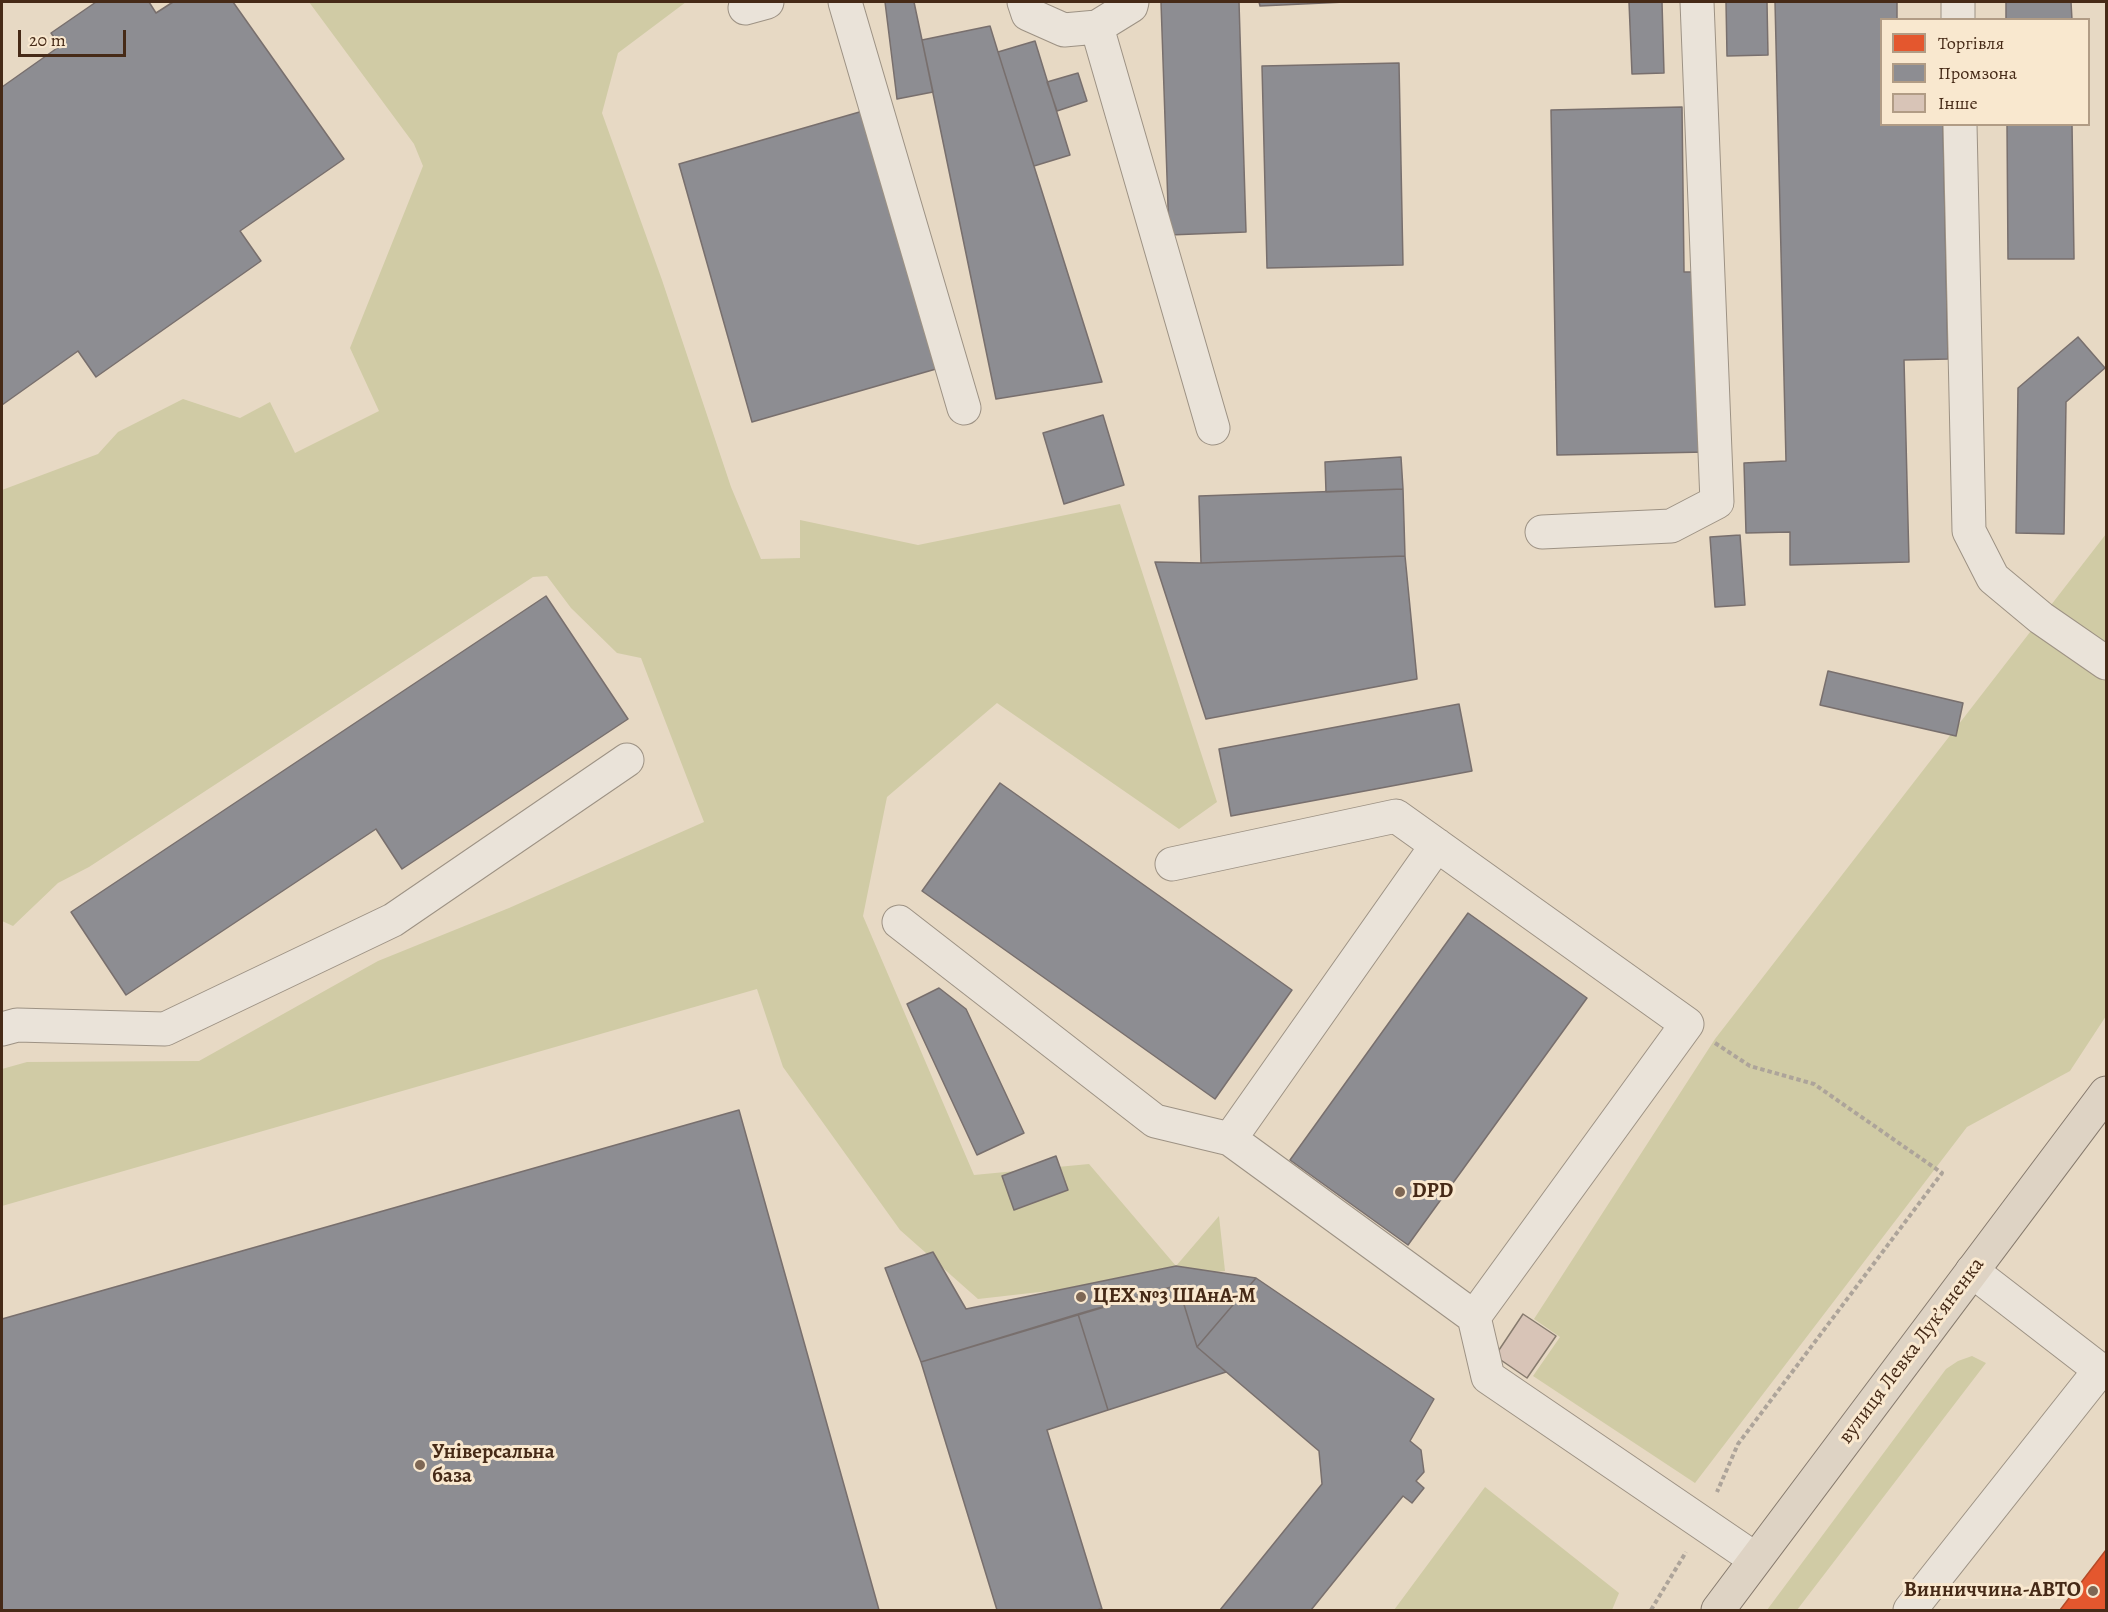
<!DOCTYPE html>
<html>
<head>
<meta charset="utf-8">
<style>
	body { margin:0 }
	#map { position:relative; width:2108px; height:1612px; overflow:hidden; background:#e7d9c4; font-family:Alegreya,serif }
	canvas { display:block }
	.frame { position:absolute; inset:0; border:3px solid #462a17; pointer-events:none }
	.legend { position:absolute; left:1880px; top:18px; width:210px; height:108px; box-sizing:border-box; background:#f9e8cf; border:2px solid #b19c85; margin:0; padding:8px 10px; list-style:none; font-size:18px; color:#462a17 }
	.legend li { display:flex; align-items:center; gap:12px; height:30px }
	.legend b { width:30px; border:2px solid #b19c85 }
	.scale { position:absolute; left:18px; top:30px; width:108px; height:27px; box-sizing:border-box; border:3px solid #462a17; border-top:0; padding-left:8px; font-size:18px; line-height:21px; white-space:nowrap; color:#462a17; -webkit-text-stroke:4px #f9e8cf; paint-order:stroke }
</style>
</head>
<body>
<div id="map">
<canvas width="2108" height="1612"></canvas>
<div class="frame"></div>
<ul class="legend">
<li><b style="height:16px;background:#e4572e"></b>Торгівля</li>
<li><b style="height:16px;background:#8d8d92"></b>Промзона</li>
<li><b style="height:16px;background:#d8c4b7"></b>Інше</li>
</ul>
<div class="scale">20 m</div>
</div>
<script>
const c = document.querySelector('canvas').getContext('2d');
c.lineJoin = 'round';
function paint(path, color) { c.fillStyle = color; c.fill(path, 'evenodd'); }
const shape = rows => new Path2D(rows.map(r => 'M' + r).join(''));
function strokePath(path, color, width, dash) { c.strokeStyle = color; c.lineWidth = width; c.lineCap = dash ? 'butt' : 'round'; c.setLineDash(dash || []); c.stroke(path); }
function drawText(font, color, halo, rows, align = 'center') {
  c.font = font + ' Alegreya,serif'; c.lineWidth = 6; c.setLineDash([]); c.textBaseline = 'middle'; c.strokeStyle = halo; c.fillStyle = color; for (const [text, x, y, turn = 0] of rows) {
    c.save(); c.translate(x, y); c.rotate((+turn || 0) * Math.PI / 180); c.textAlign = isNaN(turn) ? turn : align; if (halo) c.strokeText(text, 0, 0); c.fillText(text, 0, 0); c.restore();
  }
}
const green = shape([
	[309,2,686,2,618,53,602,113,662,280,731,487,761,559,800,558,800,520,918,545,1120,504,1217,802,1179,829,997,703,887,797,863,916,974,1175,1089,1164,1176,1266,1219,1216,1225,1271,978,1299,900,1230,783,1067,757,989,2,1206,2,1069,27,1062,199,1061,378,961,509,908,704,822,641,658,617,653,571,608,547,576,533,577,89,867,58,883,13,926,2,921,2,490,98,454,118,432,183,399,240,418,270,402,295,453,379,411,350,348,423,166,414,144],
	[2106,534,2106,1016,2070,1071,1967,1127,1695,1483,1533,1376,1560,1337,1534,1319,1715,1039],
	[1972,1356,1986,1363,1797,1610,1767,1610,1946,1369,1958,1361],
	[1485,1487,1619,1593,1612,1610,1394,1610]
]);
const shops = shape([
	[2106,1550,2106,1610,2060,1610,2106,1550]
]);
const industry = shape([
	[96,2,149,2,156,13,173,2,233,2,344,159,240,231,261,261,96,377,78,351,2,405,2,87,60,46,51,33,96,2],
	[885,2,914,2,933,92,897,99,885,2],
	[1161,2,1239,2,1246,232,1169,235,1161,2],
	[1259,2,1345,2,1260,6,1259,2],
	[1629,2,1662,2,1664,73,1632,74,1629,2],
	[1726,2,1767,2,1768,55,1727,56,1726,2],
	[1775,2,1897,2,1897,20,1882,20,1882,124,1943,124,1948,359,1904,360,1909,562,1790,565,1790,532,1746,533,1744,463,1786,461,1775,2],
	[2006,2,2071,2,2072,20,2006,20,2006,2],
	[990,26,998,52,1102,382,996,399,922,40,990,26],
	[1035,41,1070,155,1034,166,998,52,1035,41],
	[1399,63,1403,265,1267,268,1262,66,1399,63],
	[1078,73,1087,101,1057,111,1047,82,1078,73],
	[1682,107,1684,272,1703,272,1706,452,1557,455,1551,110,1682,107],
	[863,111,936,369,752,422,679,164,863,111],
	[2007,124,2072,124,2074,259,2008,259,2007,124],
	[2078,337,2105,368,2066,402,2064,534,2016,533,2018,388,2078,337],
	[1103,415,1124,485,1064,504,1043,433,1103,415],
	[1401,457,1403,489,1326,492,1325,462,1401,457],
	[1403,489,1405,556,1201,563,1199,496,1403,489],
	[1740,535,1745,605,1715,607,1710,537,1740,535],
	[1405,556,1417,679,1206,719,1155,562,1201,563,1405,556],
	[546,596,628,719,402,869,376,829,126,995,71,912,546,596],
	[1828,671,1963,703,1956,736,1820,705,1828,671],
	[1459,704,1472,771,1231,816,1219,749,1459,704],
	[1000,783,1292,990,1215,1099,922,891,1000,783],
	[1468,913,1587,998,1408,1245,1290,1160,1468,913],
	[939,988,966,1009,1024,1133,977,1155,907,1004,939,988],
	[739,1110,879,1610,2,1610,2,1319,739,1110],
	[1056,1156,1068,1190,1014,1210,1002,1176,1056,1156],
	[933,1252,966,1309,1176,1266,1256,1278,1197,1347,1178,1285,921,1362,885,1268,933,1252],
	[1256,1278,1434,1399,1410,1441,1421,1450,1424,1472,1416,1481,1424,1488,1412,1503,1403,1496,1311,1610,1220,1610,1322,1484,1319,1451,1197,1347,1256,1278],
	[1178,1285,1197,1347,1226,1372,1108,1410,1078,1314,1178,1285],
	[1078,1314,1108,1410,1047,1430,1102,1609,1096,1610,997,1610,921,1362,1078,1314]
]);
const building = shape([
	[1523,1314,1556,1336,1527,1378,1495,1356,1523,1314]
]);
const path = shape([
	[1715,1043,1750,1066,1814,1084,1942,1173,1738,1444,1717,1492],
	[1651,1610,1686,1552]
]);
const minor = shape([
	[845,2,964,408],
	[1024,2,1028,14,1064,30,1097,27,1131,6,1132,2],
	[1958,2,1958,20],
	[745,8,767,2],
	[1097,27,1213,428],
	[1960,124,1969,531,1993,578,2041,618,2106,663],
	[1542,532,1671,526,1717,502,1697,2],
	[1172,864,1396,816,1687,1024,1474,1317,1488,1377,1755,1559],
	[899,922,1155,1121,1230,1139,1474,1317],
	[2,1029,17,1025,165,1029,393,920,627,760],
	[1230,1139,1437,845],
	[1910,1610,2100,1370,1972,1271]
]);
const major = shape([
	[1718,1610,2106,1093]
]);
const markers = [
	[1400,1192,6,"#7e6754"],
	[1081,1297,6,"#7e6754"],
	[420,1465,6,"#7e6754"],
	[2093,1591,6,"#7e6754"]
];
const poiNames = [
	["DPD",1412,1192],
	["ЦЕХ №3 ШАнА-М",1093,1297],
	["Універсальна",432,1453],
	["база",432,1477],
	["Винниччина-АВТО",2081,1591,"right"]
];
const streetNames = [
	["вулиця Левка Лукʼяненка",1912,1351,-53]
];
paint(green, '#d0cba5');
paint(shops, '#e4572e');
strokePath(shops, '#b54a27', 1.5);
paint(industry, '#8d8d92');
strokePath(industry, '#786f6d', 1.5);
paint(building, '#d8c4b7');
strokePath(building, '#867a6d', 1.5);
strokePath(minor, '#9d9284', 35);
strokePath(major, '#867a6d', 35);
strokePath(path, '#ada49a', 4, [4.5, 3]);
strokePath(minor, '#eae3d9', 33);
strokePath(major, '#ded3c4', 33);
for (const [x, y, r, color] of markers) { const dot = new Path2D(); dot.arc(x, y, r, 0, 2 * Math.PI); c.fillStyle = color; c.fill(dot); strokePath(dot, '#f9e8cf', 2); }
drawText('bold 21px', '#462a17', '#f9e8cf', poiNames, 'left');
drawText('21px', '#462a17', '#f9e8cf', streetNames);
</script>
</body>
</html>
